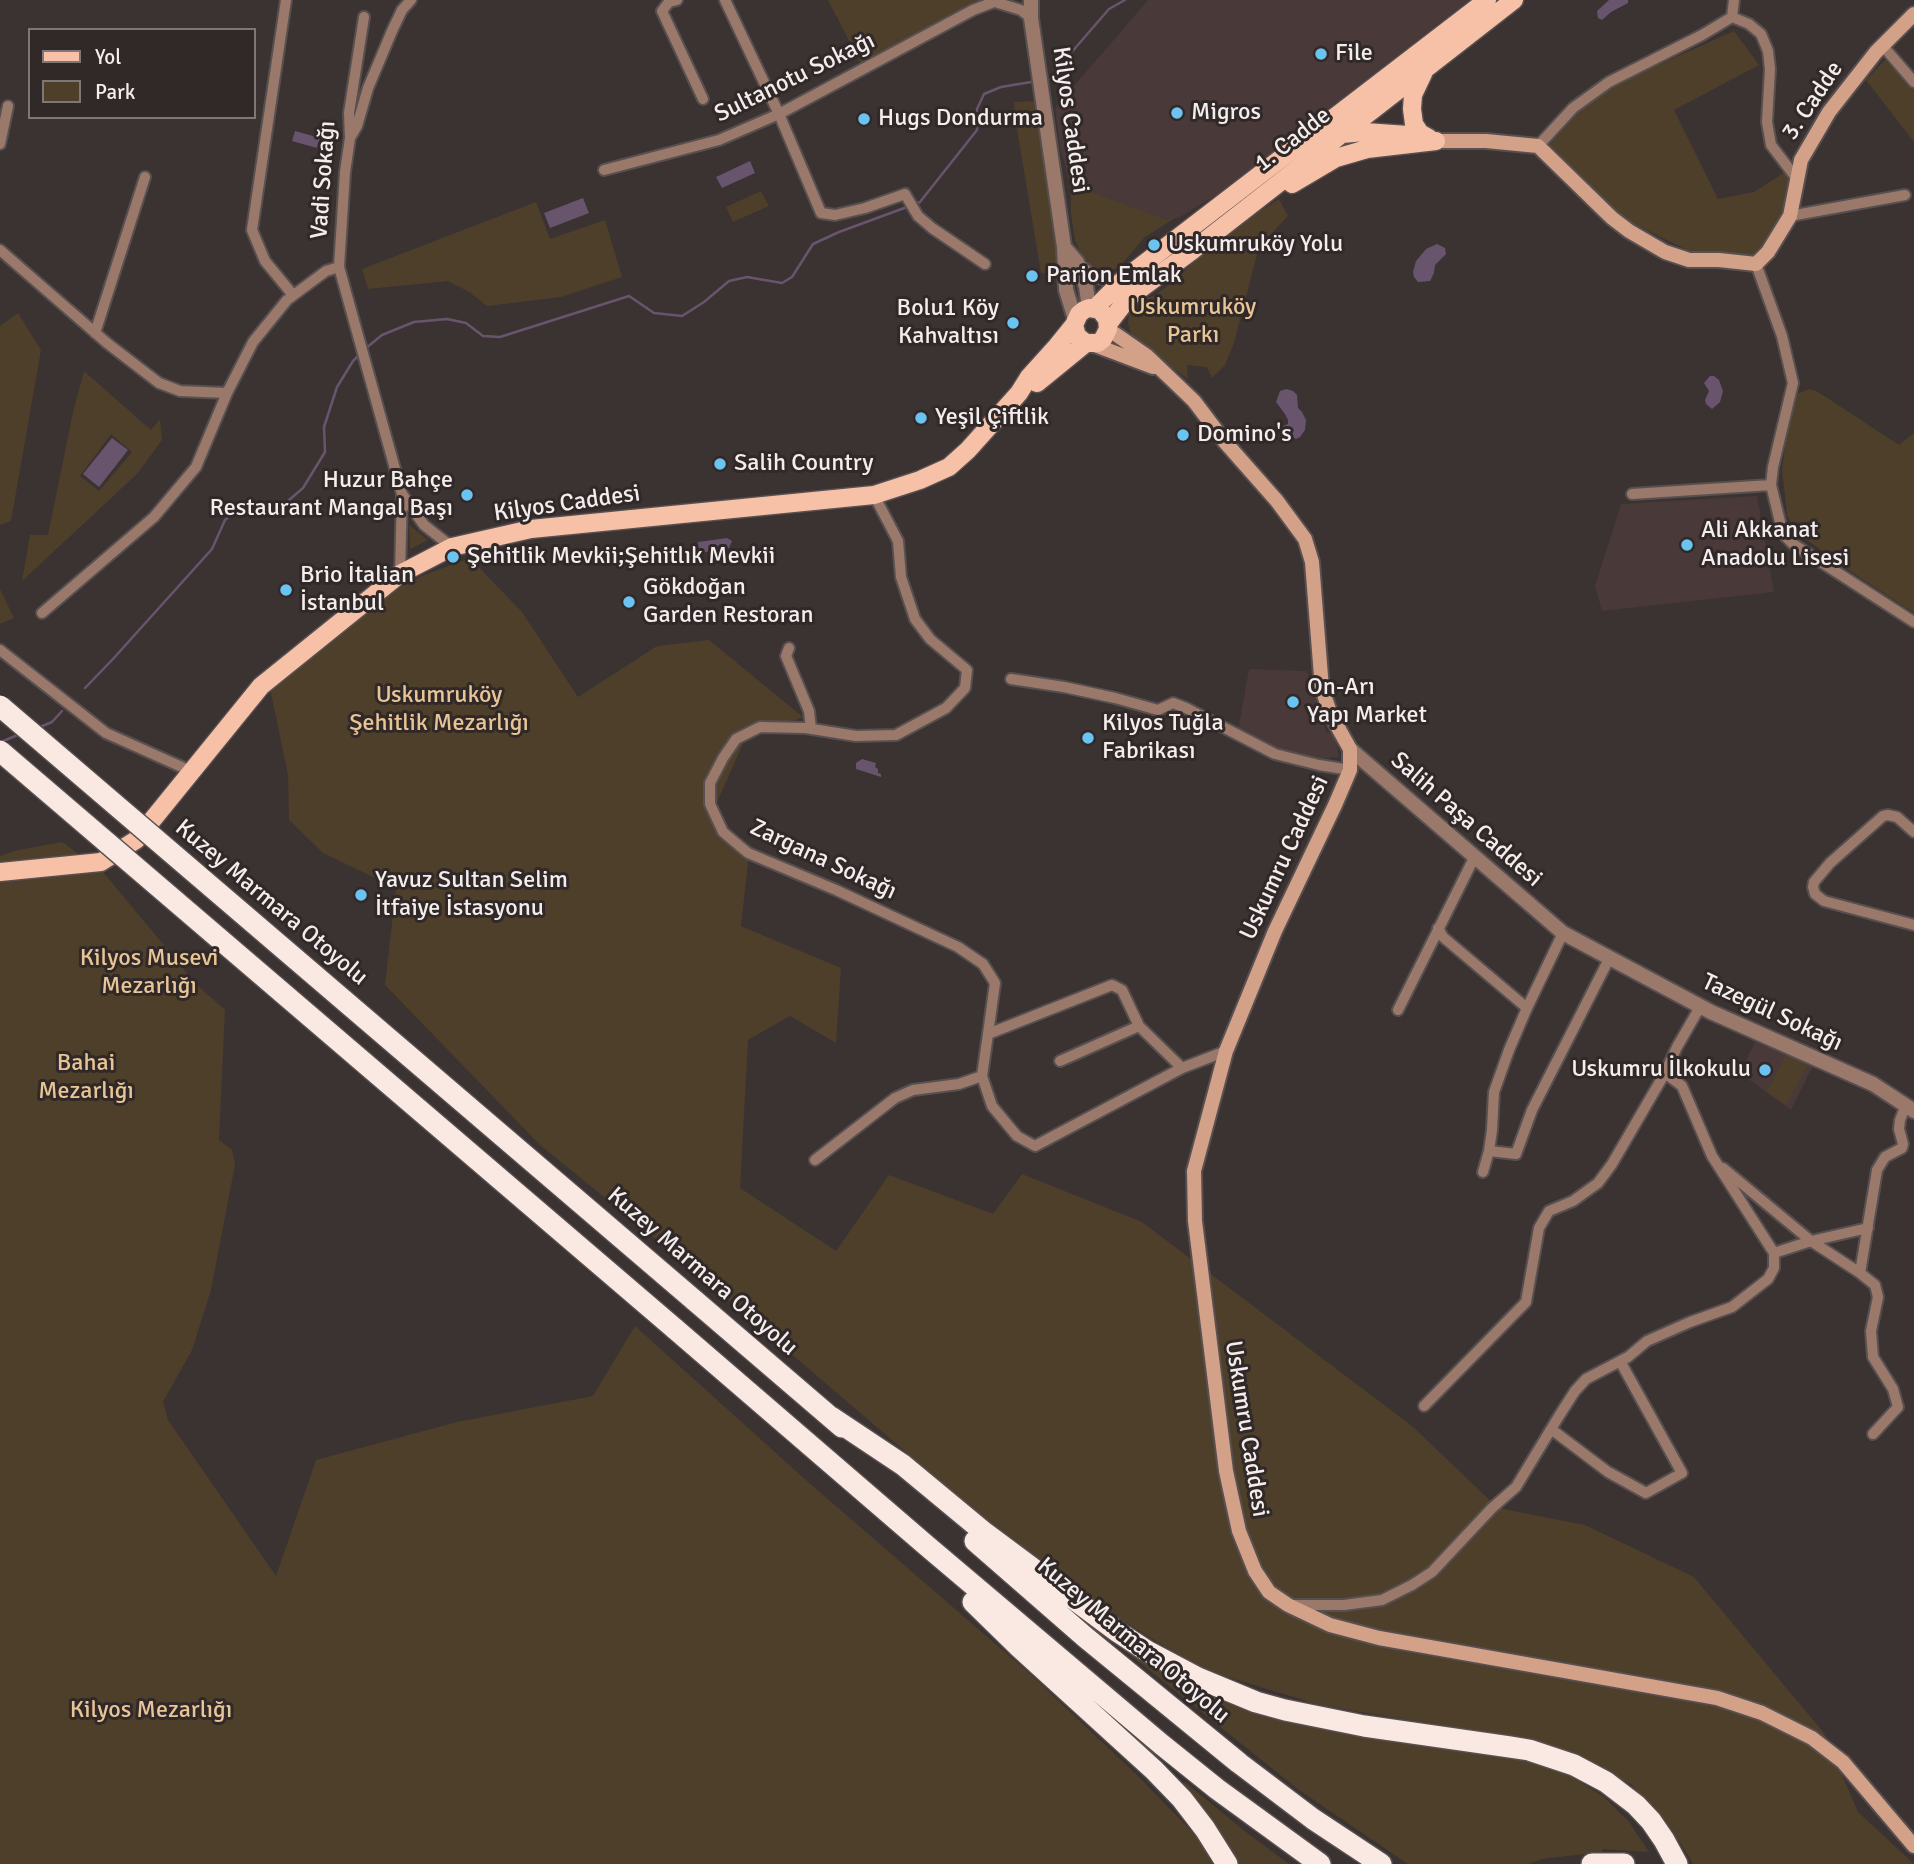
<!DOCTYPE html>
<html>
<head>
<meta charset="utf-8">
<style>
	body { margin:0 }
	#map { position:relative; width:1914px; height:1864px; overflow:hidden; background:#3b3232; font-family:Signika,sans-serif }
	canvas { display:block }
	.legend { position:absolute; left:28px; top:28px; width:228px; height:91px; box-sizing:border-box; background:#312828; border:2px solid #7f7777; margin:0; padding:9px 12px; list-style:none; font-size:21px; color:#f3eded }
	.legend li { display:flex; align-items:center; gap:14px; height:35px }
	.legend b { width:35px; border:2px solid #7f7777 }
</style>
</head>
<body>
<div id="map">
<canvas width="1914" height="1864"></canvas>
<ul class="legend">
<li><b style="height:9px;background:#f7c1a8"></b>Yol</li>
<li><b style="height:19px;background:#4e3f2b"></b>Park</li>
</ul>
</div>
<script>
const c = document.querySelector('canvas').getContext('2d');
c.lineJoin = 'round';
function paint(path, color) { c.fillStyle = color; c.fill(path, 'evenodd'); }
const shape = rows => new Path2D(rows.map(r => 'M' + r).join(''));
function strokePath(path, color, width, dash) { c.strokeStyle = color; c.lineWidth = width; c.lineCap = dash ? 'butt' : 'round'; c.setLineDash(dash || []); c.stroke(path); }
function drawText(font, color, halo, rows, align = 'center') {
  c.font = font + ' Signika,sans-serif'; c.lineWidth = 6; c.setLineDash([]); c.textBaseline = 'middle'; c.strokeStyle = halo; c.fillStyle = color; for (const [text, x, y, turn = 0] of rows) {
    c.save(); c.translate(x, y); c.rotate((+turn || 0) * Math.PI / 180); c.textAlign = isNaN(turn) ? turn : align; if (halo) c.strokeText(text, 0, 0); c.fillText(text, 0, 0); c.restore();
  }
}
const built = shape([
	[1148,0,1469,0,1218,194,1178,218,1168,219,1138,210,1089,191,1073,172,1067,172,1060,148,1055,108],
	[1757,496,1774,592,1602,611,1595,586,1621,504],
	[1249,669,1307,671,1326,732,1332,734,1336,741,1339,757,1319,759,1276,748,1238,731],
	[1755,1042,1813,1066,1791,1110,1740,1073]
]);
const green = shape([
	[828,0,982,0,984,1,969,6,864,61,861,64],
	[1734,31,1759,65,1674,110,1718,199,1754,192,1785,172,1790,182,1785,217,1758,255,1750,257,1697,255,1618,216,1547,147,1577,112,1611,86],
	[1885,60,1914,90,1914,142,1866,80],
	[1039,101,1046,173,1062,273,1041,273,1016,123,1014,102],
	[1067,172,1073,172,1089,191,1148,213,1167,219,1175,218,1145,237,1119,267,1112,270,1095,268,1082,256,1075,240,1071,214,1071,189],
	[761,191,769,206,733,222,726,207],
	[1279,199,1288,216,1259,247,1234,343,1225,365,1212,378,1207,367,1187,365,1188,379,1138,343,1131,334,1128,324,1129,313,1133,305,1140,299,1154,296,1174,281,1189,267,1197,255,1230,230],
	[536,202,550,239,605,220,622,277,561,297,487,306,469,292,448,281,368,289,362,269],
	[18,313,41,350,11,521,0,525,0,326],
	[84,371,151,430,160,419,162,440,137,474,22,581,30,535,48,535,73,412],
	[111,434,132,452,99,491,80,476],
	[1809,389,1814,390,1826,397,1899,445,1914,433,1914,613,1859,577,1804,538,1793,527,1787,515,1782,469,1786,440,1795,399,1797,394],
	[409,525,428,540,410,549],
	[470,558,522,612,578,697,657,646,709,640,803,717,745,739,711,816,749,854,741,926,841,968,836,1043,790,1016,748,1040,740,1188,836,1251,889,1175,993,1214,1022,1174,1142,1222,1412,1426,1498,1508,1585,1525,1694,1577,1824,1733,1858,1812,1914,1864,1693,1864,1681,1844,1631,1784,1555,1748,1486,1733,1320,1705,1201,1669,1095,1603,970,1507,684,1262,540,1145,385,985,396,888,323,853,289,820,288,775,270,688,389,593,424,575],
	[0,589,14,618,0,624],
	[62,842,103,872,198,986,225,1010,219,1140,232,1150,235,1165,211,1290,192,1350,163,1402,168,1420,276,1576,316,1460,457,1422,593,1396,635,1326,807,1481,1029,1673,1136,1774,1201,1841,1212,1864,0,1864,0,856,18,850],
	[1786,1055,1808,1065,1786,1105,1767,1092],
	[1103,1633,1188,1680,1521,1757,1567,1774,1604,1797,1630,1823,1649,1852,1603,1849,1602,1852,1542,1859,1528,1864,1408,1864,1299,1790],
	[1185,1782,1246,1832,1289,1864,1238,1864,1218,1829,1182,1786]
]);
const water = shape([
	[1609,0,1628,0,1628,3,1611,12,1602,20,1598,18,1597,11],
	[295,131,320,138,317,148,292,141],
	[750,161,755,173,722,188,716,177],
	[583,198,589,213,550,228,544,213],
	[1437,244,1445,248,1446,254,1435,265,1434,273,1430,281,1418,282,1414,277,1413,272,1416,261,1426,249],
	[1710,376,1714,376,1719,380,1723,391,1720,402,1712,409,1706,404,1705,400,1709,391,1704,383],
	[1286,389,1293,391,1297,395,1298,408,1302,412,1306,420,1305,430,1300,437,1296,439,1290,435,1286,438,1280,432,1281,427,1288,424,1288,420,1285,414,1276,402,1280,391],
	[112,438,128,450,99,487,83,474],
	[727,538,732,541,729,548,699,553,698,542],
	[862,759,876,763,875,767,878,769,878,773,881,774,881,777,856,769,856,763]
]);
const stream = shape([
	[1050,79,1056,76,1064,61,1109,9,1125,0],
	[913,205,920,202,977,130,977,109,984,94,1001,87,1031,82],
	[365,349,382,335,414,322,447,319,466,323,483,336,500,337,629,296,654,313,682,316,704,302,729,281,747,277,782,283,792,277,813,244,839,232,907,207],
	[85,688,113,659,212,549,225,520,237,509,281,507,303,488,325,452,324,427,337,387,353,361,360,354],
	[40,727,52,722,62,711],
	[1,742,20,734]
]);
const minor = shape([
	[286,0,252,230,265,261,293,295],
	[677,0,669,2,662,11,703,99],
	[725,0,779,114,821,213,835,215,865,208,905,194,918,216,932,228,985,264],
	[995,2,1021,10,1031,18],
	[364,17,349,113,350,138,345,172,339,267,402,494,400,574],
	[1732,17,1734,0],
	[1882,45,1914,82],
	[350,138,357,126,368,88,392,31,402,10,411,0],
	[0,144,8,106],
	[1538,146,1573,108,1609,82,1702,35,1732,17,1749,24,1761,34,1768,51,1770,69,1767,122,1771,145,1797,179],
	[604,170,719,140,779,114,973,10,999,0],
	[1790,216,1905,195],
	[0,250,107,343,159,383,180,391,227,393],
	[1078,263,1095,277,1106,280,1123,280],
	[1756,264,1782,336,1793,383,1773,467,1771,485,1783,534,1793,544,1914,622],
	[95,333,145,177],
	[402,494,424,525,452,547],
	[1632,494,1771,485],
	[874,495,898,541,901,577,915,619,930,639,967,670,965,688,946,708,896,735,856,736,806,728,760,727,736,739,723,758,710,783,710,804,723,832,748,853,836,890,958,947,983,964,995,983,988,1034],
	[42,613,154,517,196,467,227,393,253,342,287,300,326,271,339,267],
	[789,648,786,656,809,711,811,729],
	[0,650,106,733,193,772],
	[1011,679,1064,687,1115,698,1158,710,1173,703,1186,708,1275,754,1319,765,1350,770],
	[1914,832,1897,817,1888,815,1883,816,1830,863,1814,882,1813,887,1815,894,1824,901,1914,925],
	[1438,928,1443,937,1527,1008],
	[1398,1010,1474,858],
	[1060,1061,1139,1026],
	[1182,1068,1139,1026,1122,990,1112,985,988,1034,982,1076,992,1106,1017,1136,1035,1146,1182,1068,1226,1051],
	[1489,1151,1516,1154,1532,1110,1609,959],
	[815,1160,895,1098,913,1090,959,1084,982,1076],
	[1723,1168,1811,1241,1860,1273,1875,1285,1878,1297,1871,1331,1873,1357,1893,1389,1898,1407,1873,1434],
	[1483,1172,1489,1151,1492,1130,1494,1092,1509,1050,1527,1008,1563,933],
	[1774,1253,1811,1241,1868,1228],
	[1860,1273,1877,1170,1885,1157,1902,1148,1903,1144,1899,1129,1900,1120,1906,1105],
	[1424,1406,1526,1302,1539,1228,1549,1211,1573,1201,1598,1183,1612,1164,1665,1073,1677,1047,1700,1007],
	[1551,1429,1608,1472,1646,1493,1682,1473,1620,1361],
	[1291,1605,1344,1605,1382,1600,1412,1585,1432,1572,1492,1508,1516,1487,1559,1416,1575,1391,1586,1379,1628,1357,1647,1341,1690,1322,1732,1307,1768,1279,1774,1268,1774,1253,1712,1156,1682,1086,1665,1073]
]);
const tertiary = shape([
	[1031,0,1031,18,1064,247,1066,290,1075,319],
	[1064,247,1077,262,1086,286,1089,308],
	[1350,749,1563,933,1711,1012,1873,1084,1914,1111]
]);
const secondary = shape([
	[1436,141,1486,141,1538,146,1612,218,1629,231,1665,252,1689,260,1719,260,1756,264,1768,252,1790,216,1801,160,1829,112,1876,52,1914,14],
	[1108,329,1147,356,1194,401,1225,442,1277,501,1305,539,1312,562,1322,689,1331,715,1350,749,1350,770,1335,805,1275,931,1226,1051,1194,1171,1195,1221,1226,1471,1239,1531,1255,1571,1269,1592,1288,1605,1330,1625,1379,1638,1717,1698,1762,1713,1812,1738,1843,1762,1914,1846],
	[1092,344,1153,367]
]);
const primary = shape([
	[1423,74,1413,95,1412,109,1414,124,1420,133,1429,138],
	[1342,134,1365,132,1408,135],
	[1292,184,1336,158,1367,149,1436,141],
	[1095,308,1123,280,1487,0],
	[1108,324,1128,298,1193,250,1514,0],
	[1037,383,1086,343],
	[0,872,101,862,136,840,261,686,400,574,429,559,452,547,531,529,874,495,920,480,949,467,968,450,1019,393,1029,377,1057,346,1074,325,1079,314,1084,310,1089,308,1100,310,1107,319,1108,329,1103,339,1098,343,1086,343,1077,336,1074,325]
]);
const motorway = shape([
	[694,1300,842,1427],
	[674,1328,927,1546,1161,1744,1217,1789,1320,1864],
	[831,1417,903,1465,985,1533,1118,1632,1147,1651,1198,1678,1256,1702,1285,1710,1364,1726,1510,1747,1529,1750,1574,1765,1606,1782,1636,1805,1651,1821,1664,1840,1677,1864],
	[975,1541,1085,1637,1239,1763,1313,1819,1381,1864],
	[973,1602,1019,1647,1154,1770,1182,1799,1205,1829,1227,1864],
	[1592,1864,1624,1864]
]);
const motorwayBridge = shape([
	[0,706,694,1300],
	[0,751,674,1328]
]);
const markers = [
	[1321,54,7,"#6bc3f2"],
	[1177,113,7,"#6bc3f2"],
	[864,119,7,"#6bc3f2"],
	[1154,245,7,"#6bc3f2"],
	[1032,276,7,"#6bc3f2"],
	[1013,323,7,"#6bc3f2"],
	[921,418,7,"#6bc3f2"],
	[1183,435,7,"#6bc3f2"],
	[720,464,7,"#6bc3f2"],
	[467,495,7,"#6bc3f2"],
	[1687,545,7,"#6bc3f2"],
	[453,557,7,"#6bc3f2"],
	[286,590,7,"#6bc3f2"],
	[629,602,7,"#6bc3f2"],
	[1293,702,7,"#6bc3f2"],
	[1088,738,7,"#6bc3f2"],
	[361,895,7,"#6bc3f2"],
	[1765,1070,7,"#6bc3f2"]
];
const poiNames = [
	["File",1335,54],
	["Migros",1191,113],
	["Hugs Dondurma",878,119],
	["Uskumruköy Yolu",1168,245],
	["Parion Emlak",1046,276],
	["Bolu1 Köy",999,309,"right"],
	["Kahvaltısı",999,337,"right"],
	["Yeşil Çiftlik",935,418],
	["Domino's",1197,435],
	["Salih Country",734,464],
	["Huzur Bahçe",453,481,"right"],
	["Restaurant Mangal Başı",453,509,"right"],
	["Ali Akkanat",1701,531],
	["Anadolu Lisesi",1701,559],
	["Şehitlik Mevkii;Şehitlık Mevkii",467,557],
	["Brio İtalian",300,576],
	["İstanbul",300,604],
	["Gökdoğan",643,588],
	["Garden Restoran",643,616],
	["On-Arı",1307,688],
	["Yapı Market",1307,716],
	["Kilyos Tuğla",1102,724],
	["Fabrikası",1102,752],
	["Yavuz Sultan Selim",375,881],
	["İtfaiye İstasyonu",375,909],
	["Uskumru İlkokulu",1751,1070,"right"]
];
const streetNames = [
	["Sultanotu Sokağı",795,78,-26],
	["3. Cadde",1813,101,-56],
	["Kilyos Caddesi",1070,120,82],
	["1. Cadde",1293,140,-38],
	["Vadi Sokağı",324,180,-86],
	["Kilyos Caddesi",567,504,-8],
	["Salih Paşa Caddesi",1466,820,41],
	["Uskumru Caddesi",1285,858,-65],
	["Zargana Sokağı",823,860,25],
	["Kuzey Marmara Otoyolu",271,903,40],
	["Tazegül Sokağı",1772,1013,25],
	["Kuzey Marmara Otoyolu",702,1272,41],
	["Uskumru Caddesi",1246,1429,81],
	["Kuzey Marmara Otoyolu",1133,1641,40]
];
const parkNames = [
	["Uskumruköy",1193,308],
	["Parkı",1193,336],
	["Uskumruköy",439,696],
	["Şehitlik Mezarlığı",439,724],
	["Kilyos Musevi",149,959],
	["Mezarlığı",149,987],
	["Bahai",86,1064],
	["Mezarlığı",86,1092],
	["Kilyos Mezarlığı",151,1711]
];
paint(built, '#493939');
paint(green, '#4e3f2b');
paint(water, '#68556d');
strokePath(stream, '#68556d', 2.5);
strokePath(minor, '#585050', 14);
strokePath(tertiary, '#585050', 18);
strokePath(secondary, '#585050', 18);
strokePath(primary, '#585050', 21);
strokePath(motorway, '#585050', 24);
strokePath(minor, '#9a796b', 10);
strokePath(tertiary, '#9a796b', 14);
strokePath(secondary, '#d3a088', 14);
strokePath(primary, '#f7c1a8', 18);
strokePath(motorway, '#f9e9e2', 21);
strokePath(motorwayBridge, '#585050', 24, []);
strokePath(motorwayBridge, '#f9e9e2', 21);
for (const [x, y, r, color] of markers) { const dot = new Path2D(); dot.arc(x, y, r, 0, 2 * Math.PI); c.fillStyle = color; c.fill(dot); strokePath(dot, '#312828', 2.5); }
drawText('24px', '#f3eded', '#312828', poiNames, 'left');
drawText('24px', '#f3eded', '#312828', streetNames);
drawText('24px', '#e8c596', '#312828', parkNames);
</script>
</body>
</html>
